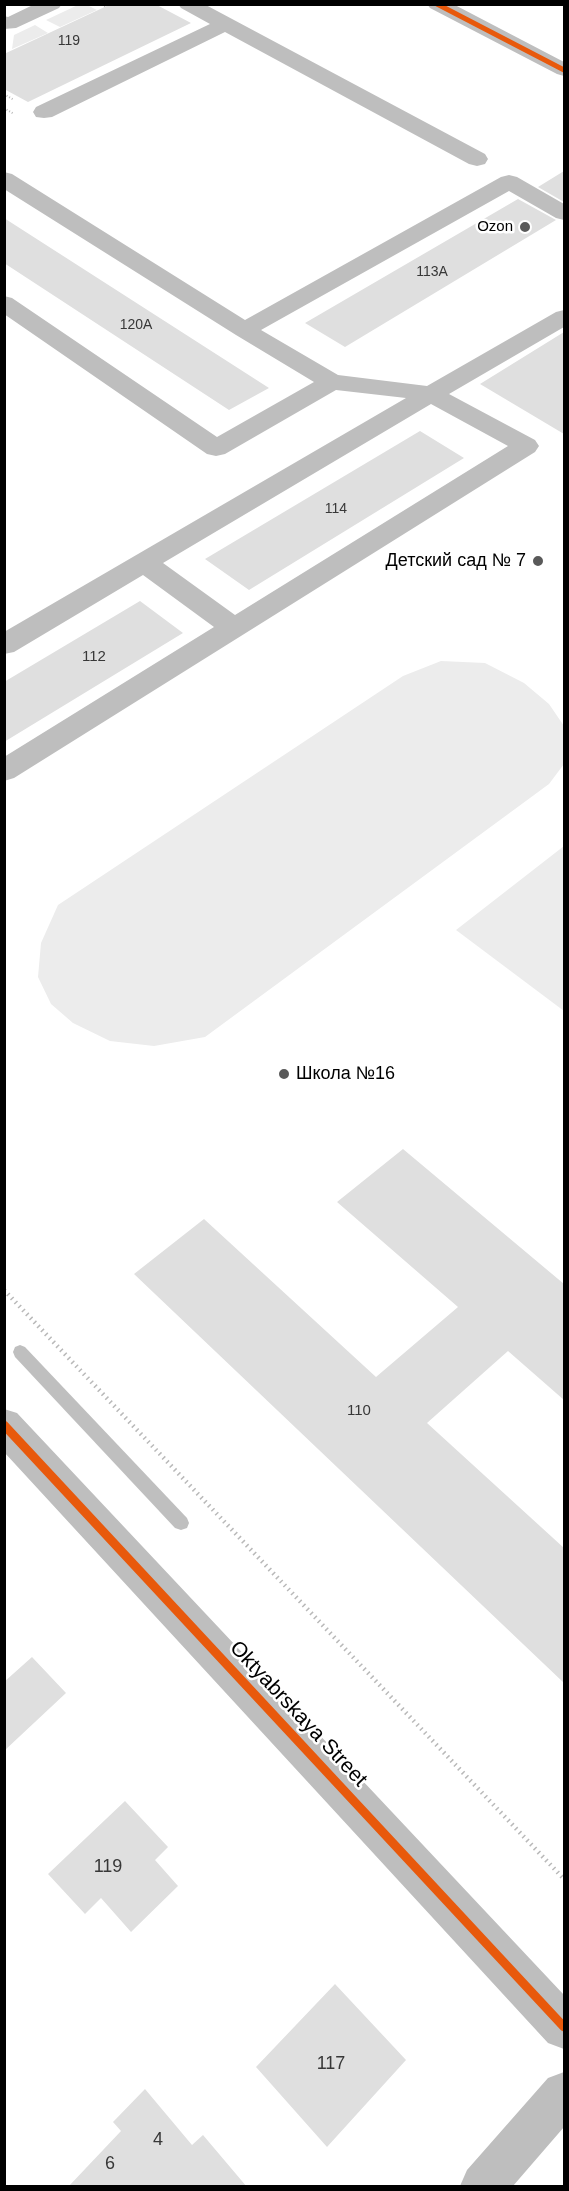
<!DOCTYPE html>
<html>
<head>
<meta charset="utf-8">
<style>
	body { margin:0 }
	#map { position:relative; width:569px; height:2191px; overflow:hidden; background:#fff; font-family:Helvetica,sans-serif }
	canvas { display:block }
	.frame { position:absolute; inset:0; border:6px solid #000; pointer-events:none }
</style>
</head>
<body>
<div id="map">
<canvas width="569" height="2191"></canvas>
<div class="frame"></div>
</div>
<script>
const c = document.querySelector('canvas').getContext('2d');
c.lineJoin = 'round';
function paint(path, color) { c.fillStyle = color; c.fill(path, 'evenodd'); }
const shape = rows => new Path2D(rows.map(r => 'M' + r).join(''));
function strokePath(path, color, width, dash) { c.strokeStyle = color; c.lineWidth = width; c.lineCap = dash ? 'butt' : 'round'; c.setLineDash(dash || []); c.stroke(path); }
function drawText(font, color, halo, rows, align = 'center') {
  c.font = font + ' Helvetica,sans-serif'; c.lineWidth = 5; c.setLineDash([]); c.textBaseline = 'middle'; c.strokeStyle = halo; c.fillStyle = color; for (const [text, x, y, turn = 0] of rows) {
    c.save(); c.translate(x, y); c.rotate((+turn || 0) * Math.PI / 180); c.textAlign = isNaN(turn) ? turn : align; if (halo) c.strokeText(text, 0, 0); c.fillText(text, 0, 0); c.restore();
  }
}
const green = shape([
	[80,4,87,5,97,10,60,27,46,20],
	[35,25,48,33,12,49,14,35],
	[441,661,485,663,524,683,549,704,564,726,564,764,549,784,205,1037,154,1046,110,1041,73,1023,51,1004,38,977,41,943,58,905,403,676],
	[564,846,564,1011,456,930]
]);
const stream = shape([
	[20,1345,25,1347,187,1518,189,1523,187,1528,181,1530,175,1528,15,1357,13,1352,15,1347,20,1345]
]);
const building = shape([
	[111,4,155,4,191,23,28,102,4,89,4,54],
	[564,171,564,202,538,187],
	[518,199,556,220,345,347,305,323],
	[4,218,269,388,229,410,4,263],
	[564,332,564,434,480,384],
	[420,431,464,458,249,590,205,559],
	[140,601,183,633,4,742,4,682],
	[403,1149,564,1284,564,1400,508,1351,427,1423,564,1548,564,1683,134,1274,204,1219,376,1377,458,1307,337,1202],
	[32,1657,66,1693,4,1751,4,1682],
	[125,1801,168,1847,155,1860,178,1886,131,1932,101,1898,85,1914,48,1874],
	[335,1984,406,2060,327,2147,256,2067],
	[145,2089,192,2145,203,2135,247,2187,68,2187,121,2131,113,2122]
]);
const pathFar1 = shape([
	[102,4,106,7],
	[4,94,14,100],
	[4,108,14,114]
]);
const path = shape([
	[4,1290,564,1879]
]);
const minor = shape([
	[35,4,62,4,59,8,16,28,4,29,4,16,8,17,35,4],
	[178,4,204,4,485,154,488,159,485,164,477,166,469,164,225,32,52,117,44,118,36,117,33,112,36,107,210,24,181,8,178,4],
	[427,4,453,4,564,62,564,76,557,74,430,8,427,4],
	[4,172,12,174,245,320,501,177,509,175,517,177,564,204,564,220,556,218,509,191,261,330,338,375,427,386,556,312,564,310,564,327,449,394,535,440,539,446,535,452,14,778,4,781,4,757,214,627,143,575,14,652,4,654,4,632,406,398,336,390,225,454,216,456,207,454,4,314,4,296,12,298,217,437,314,382,236,335,4,189,4,172],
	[431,404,508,446,235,615,163,563,431,404],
	[4,1409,17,1413,564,1995,564,2049,548,2043,4,1452,4,1409],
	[564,2072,564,2127,513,2186,460,2186,467,2170,548,2078,564,2072]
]);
const cyclewayFar1 = shape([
	[437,4,564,70]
]);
const cycleway = shape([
	[4,1425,564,2027]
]);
const markers = [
	[525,227,6,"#595959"],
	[538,561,6,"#595959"],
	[284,1074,6,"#595959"]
];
const farNumbernames = [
	["119",69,41],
	["113А",432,272],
	["120А",136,325],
	["114",336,509]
];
const farPoinames = [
	["Ozon",513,227]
];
const numberNames = [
	["112",94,657],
	["110",359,1411]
];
const poiNames = [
	["Детский сад № 7",526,561],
	["Школа №16",296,1074,"left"]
];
const nearNumbernames = [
	["119",108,1867],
	["117",331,2064],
	["4",158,2140],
	["6",110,2164]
];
const nearStreetnames = [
	["Oktyabrskaya Street",298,1714,47]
];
paint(green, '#ececec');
paint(stream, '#bfbfbf');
paint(building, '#dfdfdf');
strokePath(pathFar1, '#b9b9b9', 2, [1, 2]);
strokePath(path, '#b9b9b9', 4.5, [1.5, 4]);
paint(minor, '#bebebe');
strokePath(cyclewayFar1, '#e8590c', 5);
strokePath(cycleway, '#e8590c', 9);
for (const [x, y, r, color] of markers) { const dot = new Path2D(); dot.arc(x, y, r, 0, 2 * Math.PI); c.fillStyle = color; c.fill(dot); strokePath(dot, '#fff', 2); }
drawText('14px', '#383838', null, farNumbernames);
drawText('15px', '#000', '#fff', farPoinames, 'right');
drawText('15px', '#383838', null, numberNames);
drawText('18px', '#000', '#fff', poiNames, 'right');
drawText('18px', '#383838', null, nearNumbernames);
drawText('21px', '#000', '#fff', nearStreetnames);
</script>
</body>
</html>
